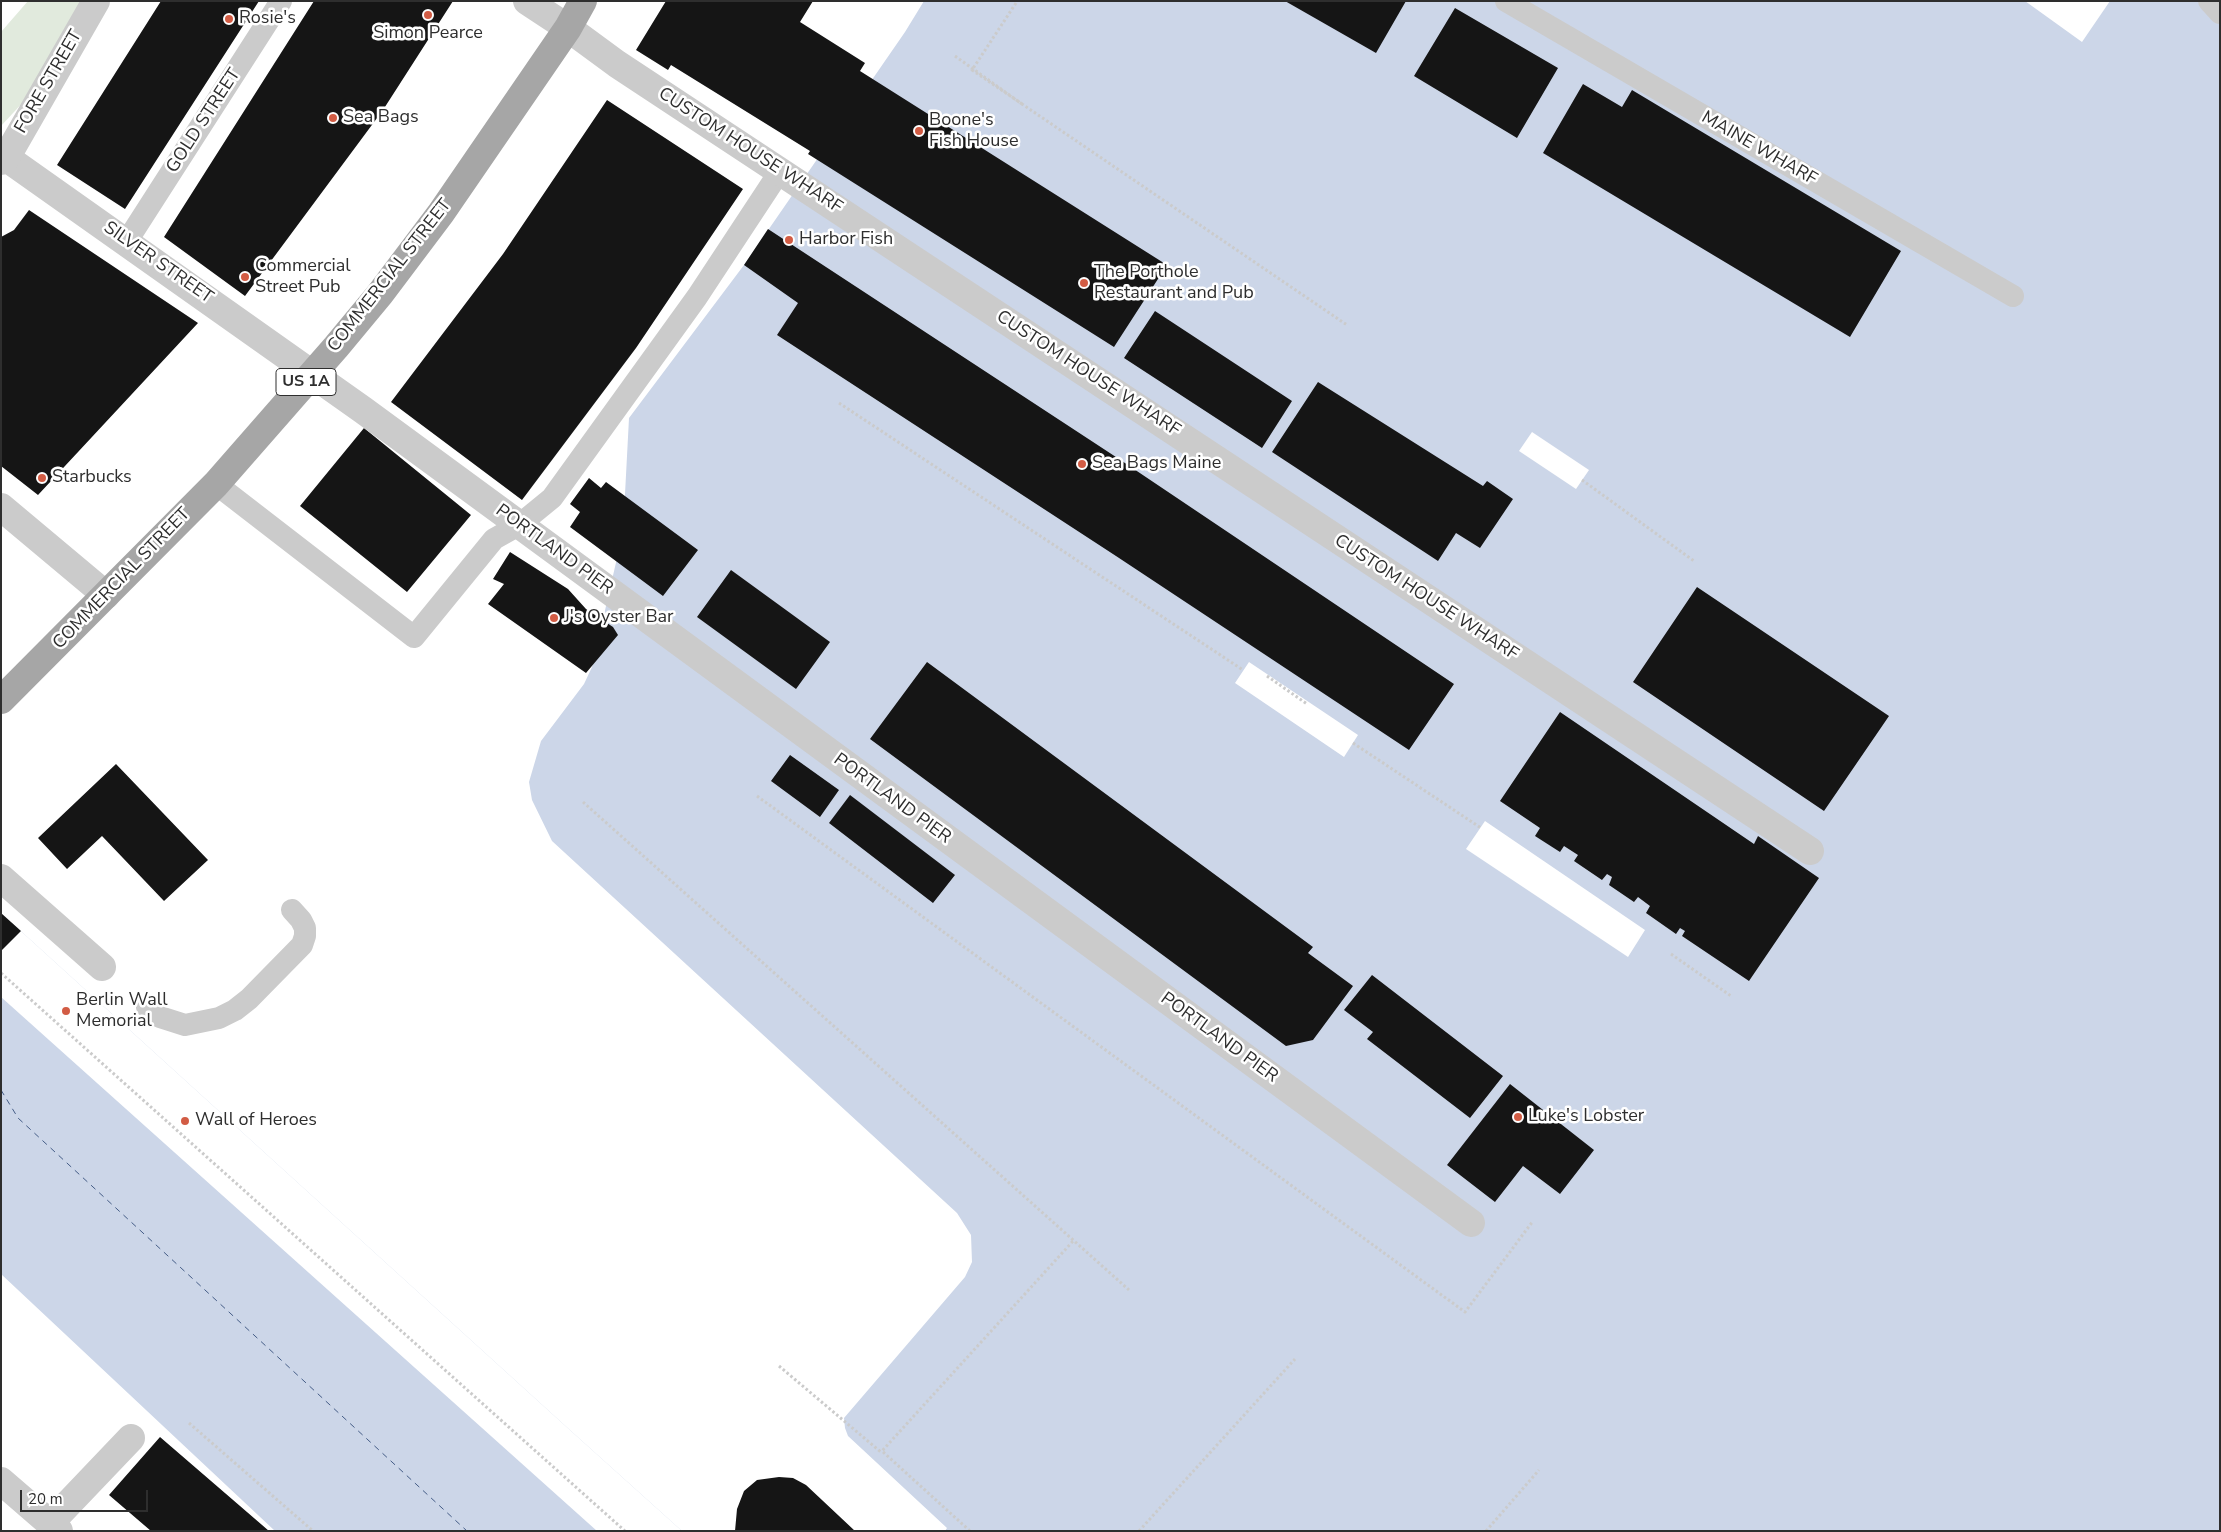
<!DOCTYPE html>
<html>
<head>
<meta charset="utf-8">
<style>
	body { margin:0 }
	#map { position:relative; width:2221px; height:1532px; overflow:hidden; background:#fff; font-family:"Nunito Sans",sans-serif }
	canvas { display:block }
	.frame { position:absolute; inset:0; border:2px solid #2e2e2e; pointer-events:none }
	.scale { position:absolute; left:20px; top:1490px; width:128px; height:22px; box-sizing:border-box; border:2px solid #2e2e2e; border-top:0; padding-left:6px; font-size:15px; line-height:18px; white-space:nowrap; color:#2e2e2e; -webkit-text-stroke:4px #fff; paint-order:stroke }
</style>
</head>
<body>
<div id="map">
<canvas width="2221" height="1532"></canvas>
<div class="frame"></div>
<div class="scale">20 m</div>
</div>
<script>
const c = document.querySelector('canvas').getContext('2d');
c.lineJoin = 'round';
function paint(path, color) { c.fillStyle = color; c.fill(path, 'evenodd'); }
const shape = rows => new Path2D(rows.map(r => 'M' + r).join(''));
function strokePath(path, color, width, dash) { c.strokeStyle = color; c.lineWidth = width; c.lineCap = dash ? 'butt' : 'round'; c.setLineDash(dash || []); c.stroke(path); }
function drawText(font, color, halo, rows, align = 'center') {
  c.font = font + ' "Nunito Sans",sans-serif'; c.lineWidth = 5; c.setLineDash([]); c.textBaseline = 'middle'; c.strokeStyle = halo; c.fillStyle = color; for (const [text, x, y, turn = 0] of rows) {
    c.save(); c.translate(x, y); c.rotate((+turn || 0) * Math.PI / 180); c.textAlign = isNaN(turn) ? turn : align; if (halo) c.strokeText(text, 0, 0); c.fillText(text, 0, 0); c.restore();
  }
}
const green = shape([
	[28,1,83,1,27,98,1,126,1,32]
]);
const water = shape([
	[924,1,2220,1,2220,1531,945,1531,947,1528,848,1436,845,1428,844,1418,965,1277,972,1262,971,1235,957,1213,552,841,532,800,529,782,541,741,584,684,592,667,623,532,629,418,744,265,905,32],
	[12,923,571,1431,682,1531,275,1531,1,1274,1,927]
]);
const pier = shape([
	[2025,1,2110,1,2082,42],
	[1532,432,1589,470,1576,489,1519,451],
	[1249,662,1358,735,1344,757,1235,683],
	[1485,821,1645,930,1628,957,1466,849],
	[12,923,571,1431,682,1531,597,1531,1,997,1,927]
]);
const ferry = shape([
	[1,1090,18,1118,467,1531]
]);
const building = shape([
	[161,1,259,1,125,209,57,165],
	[314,1,453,1,383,110,245,296,164,237],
	[666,1,813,1,800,22,865,63,860,71,1167,265,1114,347,808,154,810,151,671,65,668,70,636,50],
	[1285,1,1406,1,1376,53],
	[1455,8,1558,68,1517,138,1414,76],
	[1583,84,1622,107,1632,90,1901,251,1850,337,1543,153],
	[607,100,743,189,636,348,522,500,391,402,503,254],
	[29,210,198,323,38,495,1,466,1,237,14,230],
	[768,229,1119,459,1454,684,1409,750,1116,556,777,335,798,303,744,265],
	[1155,311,1292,401,1262,448,1124,358],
	[1318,382,1483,486,1487,481,1513,499,1480,548,1456,533,1438,561,1272,452],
	[364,428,471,515,407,592,300,506],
	[589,478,601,488,606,482,698,550,663,596,570,527,580,512,570,504],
	[510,552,568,589,586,609,613,627,618,635,586,673,488,604,504,584,493,579],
	[731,570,830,642,796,689,697,617],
	[1697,587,1889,716,1824,811,1633,682],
	[927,662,1313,947,1308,953,1353,986,1313,1040,1286,1046,870,739],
	[1560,712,1754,844,1758,836,1819,878,1749,981,1682,936,1685,931,1680,928,1676,934,1646,913,1650,906,1638,897,1634,902,1609,885,1612,877,1607,874,1602,880,1574,861,1578,855,1564,846,1560,852,1535,836,1540,828,1500,801],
	[790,755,839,790,820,817,771,781],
	[116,764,208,860,164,901,102,836,67,869,38,838],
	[850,795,955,875,933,903,829,823],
	[1,913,21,931,1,951],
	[1372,975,1503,1076,1470,1118,1367,1039,1373,1032,1344,1010],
	[1510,1084,1594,1150,1560,1194,1523,1166,1495,1202,1447,1165],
	[160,1437,269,1531,151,1531,109,1495],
	[779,1477,793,1478,806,1485,855,1531,735,1531,737,1509,744,1491,757,1480]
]);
const path = shape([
	[1016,3,972,70,1347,325],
	[839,403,1243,670],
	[1582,480,1694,561],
	[1267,676,1307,704],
	[1353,743,1481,828],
	[757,796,1465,1312,1533,1221],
	[583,802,1129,1290],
	[1671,954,1731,996],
	[1,973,625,1531],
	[779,1366,882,1453],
	[189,1423,313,1531],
	[970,1531,882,1451,1074,1240],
	[1139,1531,1295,1359],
	[1486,1531,1539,1470]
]);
const service = shape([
	[1506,1,2013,296],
	[2209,1,2220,13],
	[127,241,281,1],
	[216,484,414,637,494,539,519,525,552,498,697,297,780,171],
	[147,1007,160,1017,185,1025,219,1018,235,1010,249,999,302,945,305,936,305,928,301,920,292,910]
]);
const minor = shape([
	[568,28,617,64,1810,851],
	[1,154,363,410,1471,1223],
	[1,507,106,595],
	[1,878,102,967],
	[1,1481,59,1531],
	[50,1523,131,1438]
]);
const tertiary = shape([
	[527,1,568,28],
	[1,161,6,158,96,1]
]);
const primary = shape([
	[1,700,216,484,336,347,380,294,441,213,568,28,583,1]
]);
const pathBridge = shape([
	[955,56,1022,104]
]);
const markers = [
	[428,15,5,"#d25c44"],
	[229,19,5,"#d25c44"],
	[333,118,5,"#d25c44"],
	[919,131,5,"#d25c44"],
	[789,240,5,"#d25c44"],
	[245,277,5,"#d25c44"],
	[1084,283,5,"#d25c44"],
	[1082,464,5,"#d25c44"],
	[42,478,5,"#d25c44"],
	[554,618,5,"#d25c44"],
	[66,1011,5,"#d25c44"],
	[1518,1117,5,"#d25c44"],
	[185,1121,5,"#d25c44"]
];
const shields = [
	[306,382,60]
];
const shieldNames = [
	["US 1A",306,382]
];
const poiNames = [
	["Rosie's",239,19],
	["Simon Pearce",428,34,"center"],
	["Sea Bags",343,118],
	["Boone's",929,121],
	["Fish House",929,142],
	["Harbor Fish",799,240],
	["Commercial",255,267],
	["Street Pub",255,288],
	["The Porthole",1094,273],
	["Restaurant and Pub",1094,294],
	["Sea Bags Maine",1092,464],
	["Starbucks",52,478],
	["J's Oyster Bar",564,618],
	["Berlin Wall",76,1001],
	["Memorial",76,1022],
	["Luke's Lobster",1528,1117],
	["Wall of Heroes",195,1121]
];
const streetNames = [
	["FORE STREET",49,82,-60],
	["GOLD STREET",204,121,-57],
	["MAINE WHARF",1759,149,30],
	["CUSTOM HOUSE WHARF",750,151,33],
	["SILVER STREET",158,263,35],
	["COMMERCIAL STREET",390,276,-52],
	["CUSTOM HOUSE WHARF",1088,374,33],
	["PORTLAND PIER",554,550,36],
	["COMMERCIAL STREET",122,579,-46],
	["CUSTOM HOUSE WHARF",1426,598,33],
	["PORTLAND PIER",892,799,36],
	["PORTLAND PIER",1219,1038,36]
];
paint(green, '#e1eadd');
paint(water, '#ccd6e8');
paint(pier, '#fff');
strokePath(ferry, '#455d87', 1, [6, 5]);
paint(building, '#151515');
strokePath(path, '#cbcbcb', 3, [2.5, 2.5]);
strokePath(service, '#cbcbcb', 22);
strokePath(minor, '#cbcbcb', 28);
strokePath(tertiary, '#cbcbcb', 28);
strokePath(primary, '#a6a6a6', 28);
strokePath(pathBridge, '#cbcbcb', 3, [2.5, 2.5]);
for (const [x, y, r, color] of markers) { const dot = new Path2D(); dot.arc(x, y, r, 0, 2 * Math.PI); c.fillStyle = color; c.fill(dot); strokePath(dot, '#fff', 2); }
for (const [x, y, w] of shields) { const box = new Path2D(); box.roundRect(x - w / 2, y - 13.5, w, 27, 4); c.fillStyle = '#fff'; c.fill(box); strokePath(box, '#2e2e2e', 1); }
drawText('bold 16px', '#2e2e2e', null, shieldNames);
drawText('18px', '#2e2e2e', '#fff', poiNames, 'left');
drawText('18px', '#2e2e2e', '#fff', streetNames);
</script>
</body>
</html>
